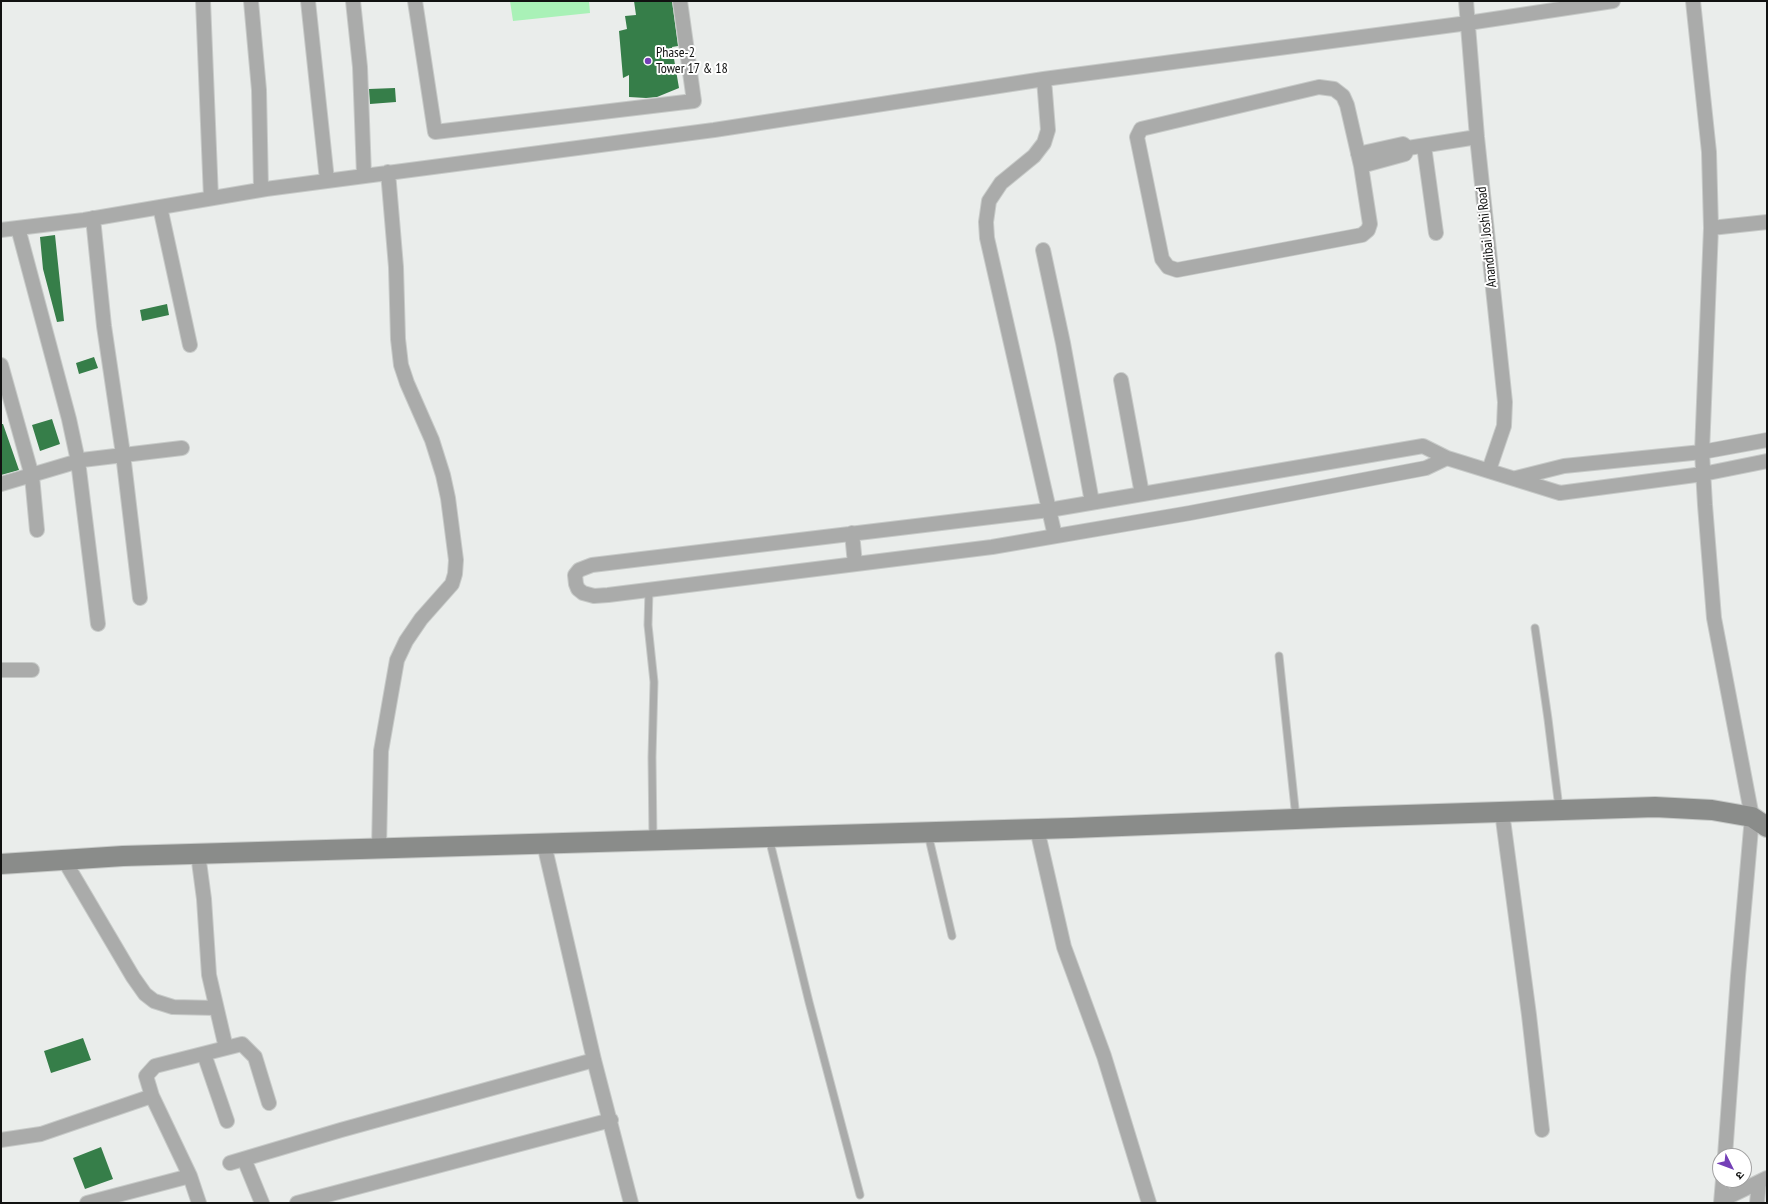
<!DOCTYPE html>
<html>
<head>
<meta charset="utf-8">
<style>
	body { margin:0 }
	#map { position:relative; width:1768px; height:1204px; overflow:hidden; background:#eaedeb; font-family:"PT Sans Narrow","Noto Sans Devanagari",sans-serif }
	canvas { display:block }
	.frame { position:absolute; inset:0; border:2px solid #111211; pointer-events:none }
	.north { position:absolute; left:1712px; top:1148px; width:40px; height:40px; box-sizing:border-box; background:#fff; border:1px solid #a0a0a0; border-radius:50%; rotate:132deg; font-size:11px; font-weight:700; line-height:16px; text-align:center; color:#111211 }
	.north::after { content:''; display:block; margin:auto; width:14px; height:18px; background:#7440b7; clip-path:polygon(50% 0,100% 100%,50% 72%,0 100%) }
</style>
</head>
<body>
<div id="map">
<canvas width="1768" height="1204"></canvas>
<div class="frame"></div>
<div class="north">उ</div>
</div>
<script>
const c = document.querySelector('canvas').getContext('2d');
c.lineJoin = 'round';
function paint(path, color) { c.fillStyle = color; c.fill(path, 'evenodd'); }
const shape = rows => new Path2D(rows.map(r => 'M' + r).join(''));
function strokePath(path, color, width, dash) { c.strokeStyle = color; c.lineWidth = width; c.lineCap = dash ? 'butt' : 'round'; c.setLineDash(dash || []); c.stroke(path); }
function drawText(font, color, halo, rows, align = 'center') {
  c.font = font + ' "PT Sans Narrow",sans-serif'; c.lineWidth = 4; c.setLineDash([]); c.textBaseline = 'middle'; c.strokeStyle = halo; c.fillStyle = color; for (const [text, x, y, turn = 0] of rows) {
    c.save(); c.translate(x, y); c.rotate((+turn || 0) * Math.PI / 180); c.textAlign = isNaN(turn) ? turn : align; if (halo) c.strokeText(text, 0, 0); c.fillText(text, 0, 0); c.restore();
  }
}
const green = shape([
	[510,1,589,1,590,13,513,21]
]);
const building = shape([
	[634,1,672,1,678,46,672,47,679,88,657,97,646,98,629,97,629,75,623,78,619,31,627,29,625,16,636,15],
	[395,88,396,102,370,104,369,89],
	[55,235,64,321,57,322,43,269,40,237],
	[167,304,169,315,142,321,140,310],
	[94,357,98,368,79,374,76,363],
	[52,419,60,444,40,451,32,425],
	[1,424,3,424,19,470,1,475],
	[83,1038,91,1060,51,1073,44,1051],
	[101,1147,113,1179,85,1189,73,1158]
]);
const lane = shape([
	[649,590,648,625,654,682,652,757,653,839],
	[1535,628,1548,719,1559,808],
	[1279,656,1296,818],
	[928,834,952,936],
	[769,838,809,1002,860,1195]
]);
const street = shape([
	[203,1,211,198],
	[251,1,259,90,261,190],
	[308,1,327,180],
	[353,1,360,67,364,175],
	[415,1,435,132,694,101,680,1],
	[1466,1,1477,137,1505,402,1504,426,1489,470],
	[1693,1,1709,152,1711,228,1702,452,1705,505,1714,618,1752,817,1738,976,1725,1156],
	[1044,79,1048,130,1044,143,1034,156,1001,183,989,201,986,222,987,238,1055,536],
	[1319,87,1334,89,1343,96,1347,105,1361,166,1370,224,1368,230,1362,235,1177,270,1168,267,1162,259,1137,137,1141,129,1319,87],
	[1424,146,1436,233],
	[1358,154,1403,144,1408,148],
	[1361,166,1405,154,1408,148,1477,137],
	[160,207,190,345],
	[93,218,104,326,123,454,140,598],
	[18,228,69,419,78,461,98,624],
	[1711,228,1767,222],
	[1,230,84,220,266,189,714,130,1044,79,1468,23,1613,1],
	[1043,250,1063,343,1092,502],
	[1,365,32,476,37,530],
	[1121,380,1142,494],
	[1447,458,1426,468,1190,513,992,547,608,595,594,596,583,593,578,589,576,584,575,575,579,570,592,565,1049,510,1423,446,1447,458,1560,493,1703,474,1767,461],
	[1516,478,1564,466,1702,452,1767,440],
	[1,484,82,460,182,448],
	[852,533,855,564],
	[1,670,32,670],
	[1502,812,1529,1015,1542,1130],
	[1037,829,1064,947,1104,1056,1149,1203],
	[544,844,594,1060,631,1203],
	[379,849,381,751,397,660,406,641,421,619,452,584,455,574,456,560,448,498,443,475,432,440,407,383,401,365,398,339,396,267,388,172],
	[198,854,204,899,209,975,226,1048],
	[64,860,133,977,145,994,154,1001,173,1007,216,1008],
	[204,1054,227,1121],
	[1,1140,41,1134,152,1096],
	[244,1159,262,1203],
	[230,1163,341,1130,594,1060],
	[1722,1200,1767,1178],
	[87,1203,190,1176],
	[199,1203,190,1176,152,1096,146,1076,155,1066,242,1044,255,1057,269,1103],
	[297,1203,611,1120],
	[1721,1203,1723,1180],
	[1757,1203,1759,1182]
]);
const secondary = shape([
	[1,864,123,856,1072,828,1345,817,1655,807,1712,810,1752,817,1767,827]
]);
const markers = [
	[648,61,4,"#7440b7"]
];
const poiNames = [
	["Phase-2",656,53],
	["Tower 17 & 18",656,69]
];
const streetNames = [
	["Anandibai Joshi Road",1487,237,-96]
];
paint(green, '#a9f1b7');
paint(building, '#367e49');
strokePath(lane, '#c7cac8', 9);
strokePath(street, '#c7cac8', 16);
strokePath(secondary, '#c7cac8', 22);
strokePath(lane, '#aaabaa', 7);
strokePath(street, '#aaabaa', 14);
strokePath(secondary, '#8a8c8a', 20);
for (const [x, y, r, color] of markers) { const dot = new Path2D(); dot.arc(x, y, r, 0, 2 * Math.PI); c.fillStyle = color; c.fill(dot); strokePath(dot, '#fff', 1.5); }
drawText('14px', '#111211', '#fff', poiNames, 'left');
drawText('14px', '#111211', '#fff', streetNames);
</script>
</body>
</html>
